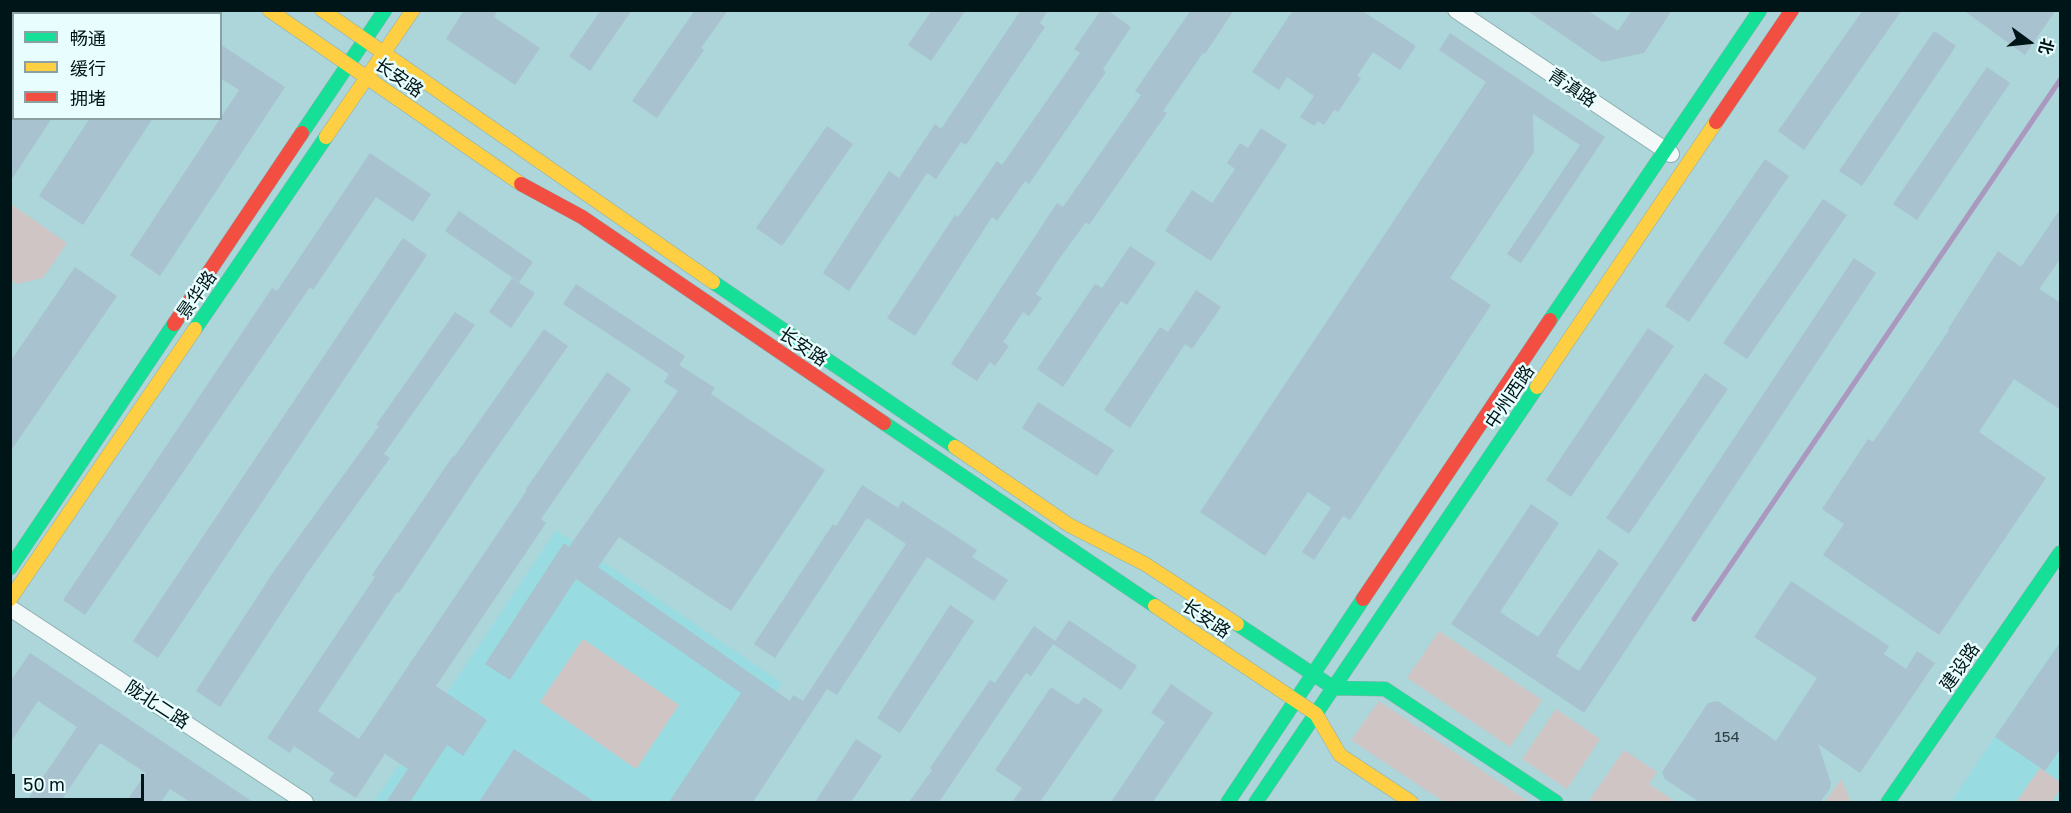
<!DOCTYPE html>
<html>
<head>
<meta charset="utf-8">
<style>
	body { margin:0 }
	#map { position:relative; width:2071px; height:813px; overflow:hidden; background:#acd6d9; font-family:"Golos Text","Noto Sans SC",sans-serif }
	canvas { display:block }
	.frame { position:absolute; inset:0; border:12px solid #001517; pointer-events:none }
	.legend { position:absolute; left:12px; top:12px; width:210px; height:108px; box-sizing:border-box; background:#e7fdfe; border:2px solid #8ba0a2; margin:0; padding:8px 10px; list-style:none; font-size:18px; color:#001517 }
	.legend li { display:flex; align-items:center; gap:12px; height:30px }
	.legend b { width:30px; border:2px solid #8ba0a2 }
	.north { position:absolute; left:1999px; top:12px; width:60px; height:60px; -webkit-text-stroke:4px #e7fdfe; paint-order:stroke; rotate:105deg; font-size:16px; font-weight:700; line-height:24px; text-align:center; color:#001517 }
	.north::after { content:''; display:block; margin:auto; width:21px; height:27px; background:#001517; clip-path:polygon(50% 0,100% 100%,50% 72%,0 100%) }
	.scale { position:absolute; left:12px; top:774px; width:132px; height:27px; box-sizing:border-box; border:3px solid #001517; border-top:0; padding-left:8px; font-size:18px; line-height:21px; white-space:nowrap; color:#001517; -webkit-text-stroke:4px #e7fdfe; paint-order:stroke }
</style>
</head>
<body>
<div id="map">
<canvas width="2071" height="813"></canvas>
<div class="frame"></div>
<ul class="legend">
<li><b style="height:8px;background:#16e098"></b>畅通</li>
<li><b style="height:8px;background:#ffcf43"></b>缓行</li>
<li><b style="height:8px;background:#f24e42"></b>拥堵</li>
</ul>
<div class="north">北</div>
<div class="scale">50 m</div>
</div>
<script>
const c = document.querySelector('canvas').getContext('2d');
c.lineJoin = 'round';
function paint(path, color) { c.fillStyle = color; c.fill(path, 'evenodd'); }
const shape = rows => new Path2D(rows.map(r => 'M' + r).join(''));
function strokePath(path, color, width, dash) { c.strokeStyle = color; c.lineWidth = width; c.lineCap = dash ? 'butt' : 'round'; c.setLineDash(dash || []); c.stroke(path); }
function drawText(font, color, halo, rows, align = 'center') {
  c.font = font + ' "Golos Text","Noto Sans SC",sans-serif'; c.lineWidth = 5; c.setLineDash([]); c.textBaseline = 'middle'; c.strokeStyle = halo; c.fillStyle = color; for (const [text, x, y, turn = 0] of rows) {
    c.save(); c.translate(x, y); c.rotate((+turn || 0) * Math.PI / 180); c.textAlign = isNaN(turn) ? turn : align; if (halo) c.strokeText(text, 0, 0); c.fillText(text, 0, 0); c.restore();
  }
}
const built = shape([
	[556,530,782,683,702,802,374,802],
	[2060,641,2060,802,1951,802,1995,737]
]);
const green = shape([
	[11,204,67,243,43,278,17,284,11,280],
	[1439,631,1542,700,1510,747,1407,678],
	[583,639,679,705,636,769,540,702],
	[1379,701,1529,802,1444,802,1351,740],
	[1556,709,1600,739,1567,789,1522,759],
	[1624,750,1657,772,1649,784,1676,802,1588,802],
	[2040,768,2060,782,2060,790,2052,802,2016,802],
	[1841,779,1851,802,1825,802]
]);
const stream = shape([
	[1694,619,2060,80]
]);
const building = shape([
	[464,10,498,10,494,17,540,48,515,85,446,39],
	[601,10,632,10,590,71,569,56],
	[695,10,728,10,701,48,704,50,657,118,632,101],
	[932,10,966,10,931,61,908,45],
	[1021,10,1048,10,1040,23,1045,27,966,145,961,142,936,179,927,173,849,291,823,273,889,171,899,178,935,124,941,129],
	[1101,10,1107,10,1131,27,1103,69,1106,72,1029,184,1025,181,997,221,992,217,915,336,887,318,955,215,958,217,997,161,1002,165,1080,53,1074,49],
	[1191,10,1234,10,1205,54,1203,53,1163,111,1167,113,1089,225,1086,222,1057,262,1036,294,1042,298,1029,316,1023,312,1003,342,1009,346,995,366,990,362,977,381,951,364,1057,203,1063,207,1141,95,1135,91],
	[1293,10,1361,10,1416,46,1400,70,1373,52,1357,76,1361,78,1338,112,1334,110,1324,125,1318,121,1314,126,1300,117,1314,96,1287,77,1279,90,1252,72],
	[1526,10,1587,10,1618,31,1632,10,1672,10,1644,53,1602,62],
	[1863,10,1902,10,1804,150,1778,131],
	[1963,10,2056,10,2025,55],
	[1934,31,1956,46,1862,186,1839,171],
	[1450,33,1605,137,1521,263,1507,254,1580,145,1533,114,1534,152,1450,278,1491,305,1350,520,1343,516,1314,560,1302,552,1331,508,1308,492,1265,556,1200,512,1486,82,1439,50],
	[220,44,285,87,160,276,130,255,239,90,220,78],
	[1987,67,2010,83,1917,220,1893,204],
	[10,118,52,118,10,182],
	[90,118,153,118,83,225,39,196],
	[827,126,853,144,782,246,756,228],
	[1261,128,1287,145,1211,261,1165,231,1192,190,1212,203,1235,169,1227,163,1240,143,1248,148],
	[370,153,431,194,413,222,376,197,313,290,310,287,85,615,63,600,272,288,277,291],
	[1765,159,1789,176,1689,322,1665,306],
	[1823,199,1847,215,1747,359,1723,343],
	[2061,208,2061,258,2039,289,2061,303,2061,410,2014,379,1979,432,2046,478,1939,635,1823,555,1844,524,1822,509,1868,439,1873,442,1904,397,1949,330,1948,329,1998,251,2021,267],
	[459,211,533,262,519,282,445,231],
	[403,238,427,255,158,658,133,641],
	[1130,246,1156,263,1127,305,1121,301,1063,387,1037,369,1095,284,1102,288],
	[1854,258,1876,273,1584,713,1451,624,1531,504,1559,523,1500,612,1538,637,1599,549,1619,563,1558,651,1559,652,1556,656,1579,671],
	[75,267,117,296,10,452,10,362],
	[512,278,535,293,511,328,489,312],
	[576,284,685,356,679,365,715,388,711,394,825,470,731,611,619,537,598,567,790,701,793,695,803,701,906,544,867,518,775,658,754,644,833,524,836,526,862,485,898,508,902,501,977,550,972,557,1008,580,994,601,927,557,837,695,827,689,753,802,669,802,741,693,576,579,510,680,485,664,564,543,569,547,678,391,664,382,669,374,563,304],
	[1196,290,1221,307,1192,349,1185,344,1130,428,1104,410,1160,327,1168,332],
	[455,312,475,325,384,454,390,458,308,572,220,707,196,691,274,571,379,426,376,425],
	[1648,328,1674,346,1571,497,1546,480],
	[544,329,568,346,479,473,399,593,397,592,318,711,359,739,527,490,526,489,607,372,631,389,541,519,546,523,436,686,487,720,463,756,447,745,410,802,386,802,408,769,385,754,356,798,329,781,334,773,294,746,290,753,267,738,375,577,372,575,453,456,454,457],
	[1705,373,1728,389,1629,534,1606,518],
	[1038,402,1114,450,1097,476,1022,428],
	[1791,581,1889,646,1884,654,1906,669,1917,651,1935,663,1860,773,1818,744,1831,783,1830,789,1820,802,1699,802,1665,779,1662,772,1708,703,1718,701,1776,741,1817,678,1754,637],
	[950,605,974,621,900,733,877,718],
	[1069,620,1137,666,1121,690,1053,644,1031,676,1026,673,939,802,909,802,932,770,930,768,990,680,995,683,1034,626,1055,641],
	[2061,641,2061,748,2045,771,1995,737],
	[30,653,72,681,253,802,190,802,170,789,161,802,126,802,146,773,100,743,60,802,26,802,77,727,38,701,10,743,10,682],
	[1171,684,1213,713,1153,802,1111,802,1165,722,1151,713],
	[1051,687,1078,705,1084,697,1103,710,1040,802,1012,802,1022,788,995,770],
	[856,739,882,756,851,802,815,802],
	[514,749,595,802,479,802]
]);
const street = shape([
	[1456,10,1671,154],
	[10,608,305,802]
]);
const fast = shape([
	[302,133,385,10],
	[713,282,955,447],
	[1550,320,1760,10],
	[195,329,326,137],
	[884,423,1155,606],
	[10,568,174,324],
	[1237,624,1334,688,1385,689,1556,802],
	[1228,802,1363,599],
	[1256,802,1537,387],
	[1888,802,2060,553]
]);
const slow = shape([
	[269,10,521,184],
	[322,10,713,282],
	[326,137,413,10],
	[1537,387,1716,122],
	[955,447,1069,525,1145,564,1237,624],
	[10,599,195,329],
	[1155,606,1316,714,1340,755,1411,802]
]);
const jam = shape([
	[1716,122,1792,10],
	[521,184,582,217,884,423],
	[174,324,302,133],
	[1363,599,1550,320]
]);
const numberNames = [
	["154",1727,737]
];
const streetNames = [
	["长安路",399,78,35],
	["青滇路",1572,88,34],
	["景华路",197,295,-55],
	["长安路",803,347,34],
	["中州西路",1510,397,-56],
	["长安路",1206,619,34],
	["建设路",1960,667,-55],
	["陇北二路",157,705,33]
];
paint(built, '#98dce1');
paint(green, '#cfc5c5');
strokePath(stream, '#aa98be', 5);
paint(building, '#a9c2cf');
strokePath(street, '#8caeb0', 18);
strokePath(fast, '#8caeb0', 15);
strokePath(slow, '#8caeb0', 15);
strokePath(jam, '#8caeb0', 15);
strokePath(street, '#f3f9f9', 16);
strokePath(fast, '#16e098', 14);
strokePath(slow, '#ffcf43', 14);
strokePath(jam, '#f24e42', 14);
drawText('15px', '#2a4045', null, numberNames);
drawText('18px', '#001517', '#e7fdfe', streetNames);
</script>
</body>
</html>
